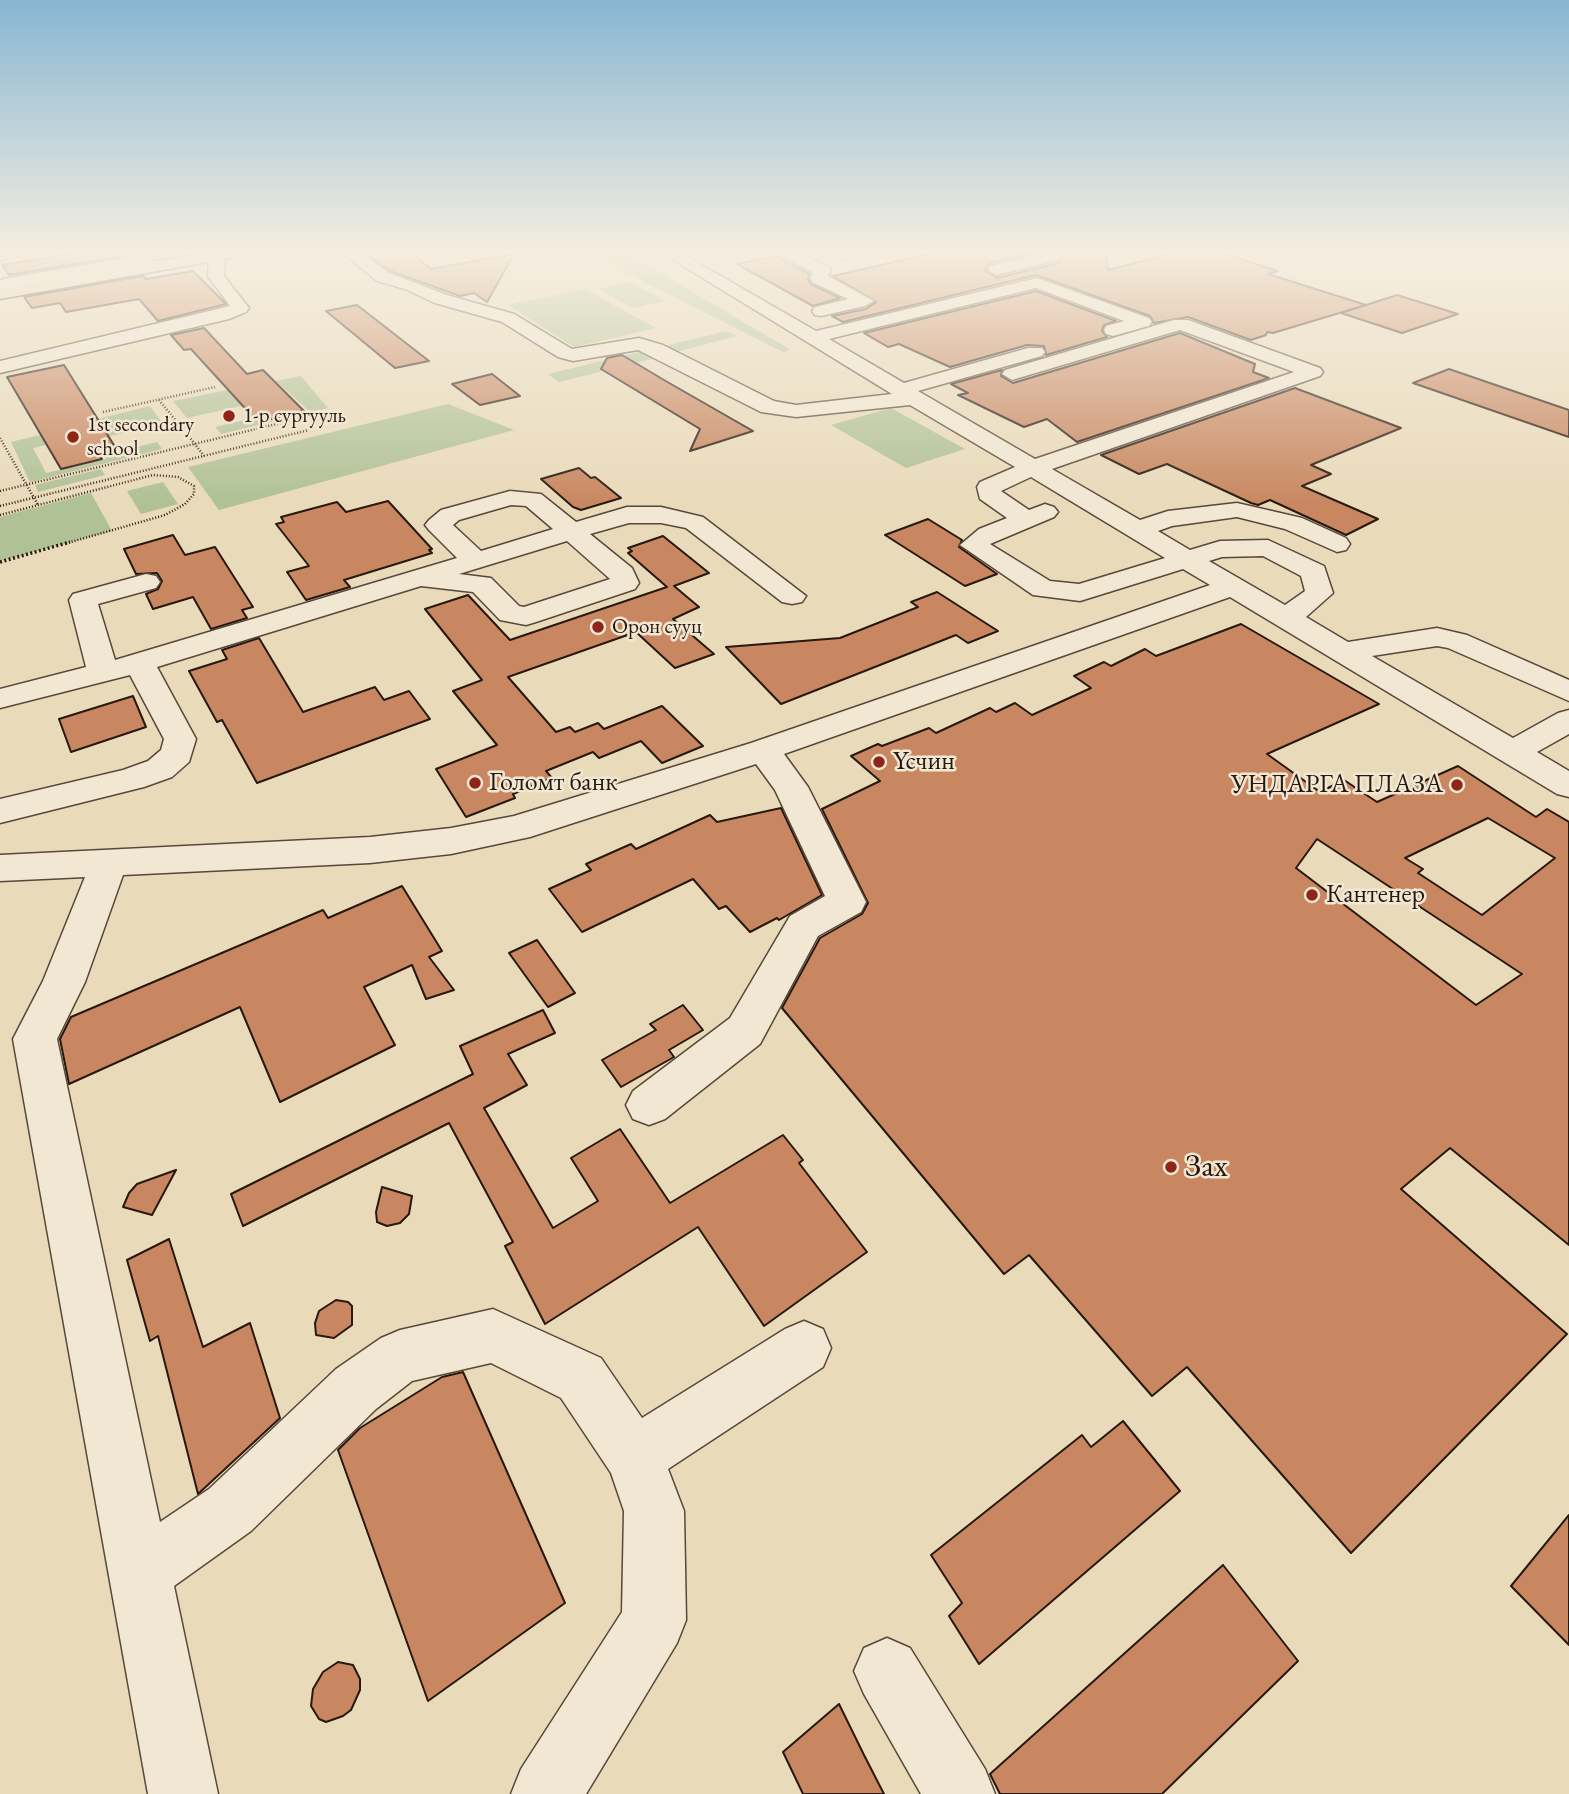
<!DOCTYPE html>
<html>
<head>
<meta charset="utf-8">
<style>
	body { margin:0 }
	canvas { display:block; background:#e9daba }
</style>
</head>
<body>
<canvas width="1569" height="1794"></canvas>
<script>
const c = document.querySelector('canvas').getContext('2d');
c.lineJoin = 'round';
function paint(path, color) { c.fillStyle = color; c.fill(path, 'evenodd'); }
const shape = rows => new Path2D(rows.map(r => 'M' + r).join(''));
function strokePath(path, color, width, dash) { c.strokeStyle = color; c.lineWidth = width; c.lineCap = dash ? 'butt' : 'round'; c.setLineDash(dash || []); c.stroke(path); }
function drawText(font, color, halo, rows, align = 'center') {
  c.font = font + ' "EB Garamond",serif'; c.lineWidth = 5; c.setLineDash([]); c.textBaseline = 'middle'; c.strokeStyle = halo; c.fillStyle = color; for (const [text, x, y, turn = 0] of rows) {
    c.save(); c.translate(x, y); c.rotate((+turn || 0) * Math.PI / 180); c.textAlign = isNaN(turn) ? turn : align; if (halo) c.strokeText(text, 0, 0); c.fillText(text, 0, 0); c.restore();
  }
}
const green = shape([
	[587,253,627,253,789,349,785,353],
	[630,282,665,301,633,308,598,289],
	[585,289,656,328,574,347,508,305],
	[726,331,737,336,676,352,665,346],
	[639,352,652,359,559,382,548,374],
	[301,376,328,408,221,434,215,427,262,416,266,421,309,411,276,381],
	[232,389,250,404,187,418,173,401],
	[448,404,514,430,219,510,188,467],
	[150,406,163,424,97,439,93,420],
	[891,408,965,449,906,468,831,425],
	[44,434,50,444,33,448,46,473,106,459,103,455,157,442,162,449,30,482,11,442],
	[101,469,105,475,38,492,35,485],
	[163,482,178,504,141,514,127,491],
	[91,493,112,531,0,561,0,517]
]);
const building = shape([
	[78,253,121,253,124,256,9,275,2,265,78,253],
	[365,253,411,253,431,269,514,254,487,302,474,293,460,296,390,271,365,253],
	[933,253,1033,253,989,263,985,271,997,278,1059,263,1063,253,1106,253,1108,270,1175,253,1221,253,1278,271,1268,274,1366,305,1273,333,1267,332,1266,335,1251,340,1188,317,1154,323,1150,316,1036,275,843,322,832,316,866,309,876,302,833,276,933,253],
	[776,256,809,274,808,279,811,284,840,298,813,306,737,264,776,256],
	[193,271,226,304,158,321,139,299,66,312,60,303,32,308,24,297,143,276,146,279,193,271],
	[1036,291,1116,321,1104,325,1102,331,1107,337,1046,355,1044,346,1027,345,950,367,899,344,888,347,864,333,1036,291],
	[1397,295,1458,314,1402,333,1341,313,1397,295],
	[357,305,429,361,395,368,326,311,357,305],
	[204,328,247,374,263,370,304,411,271,419,266,414,253,417,191,349,184,350,171,335,204,328],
	[1180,333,1255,364,1253,372,1269,378,1077,442,1047,419,1024,427,958,395,968,393,951,384,1002,370,1001,376,1013,383,1180,333],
	[622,355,664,380,753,431,690,451,700,429,601,369,607,358,622,355],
	[64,365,117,450,98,454,102,459,61,469,7,377,64,365],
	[1449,369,1569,410,1569,437,1413,383,1449,369],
	[492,374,520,396,480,405,452,384,492,374],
	[1295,388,1401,428,1311,465,1331,474,1302,486,1378,519,1346,535,1270,500,1258,505,1251,503,1167,464,1139,474,1101,455,1295,388],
	[579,468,591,478,595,477,621,498,581,510,573,507,541,479,579,468],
	[388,501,432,549,429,550,432,553,344,580,350,587,306,600,287,572,309,566,276,524,284,522,281,517,337,502,346,512,388,501],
	[928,519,962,540,959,547,997,574,965,586,885,535,928,519],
	[173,535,185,555,215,547,253,607,242,610,247,618,211,629,193,597,153,609,146,594,158,589,162,581,157,573,136,574,124,549,173,535],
	[663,536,709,573,674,586,699,607,673,619,714,654,675,668,636,632,508,677,556,732,570,727,575,732,598,723,604,729,662,706,703,746,662,763,641,741,599,758,593,752,546,771,552,778,513,794,515,798,466,817,436,769,497,745,453,691,482,680,425,609,468,595,510,640,667,587,628,553,632,551,628,548,663,536],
	[937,592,998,631,968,643,956,635,781,704,726,647,840,638,918,607,911,602,937,592],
	[1241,624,1379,704,1267,754,1320,792,1344,780,1377,802,1458,766,1536,817,1547,809,1569,822,1569,1245,1450,1148,1401,1189,1567,1334,1351,1553,1187,1367,1152,1396,1029,1255,1004,1274,782,1008,820,938,862,914,868,903,822,809,880,781,851,756,878,744,882,746,929,728,936,733,990,708,996,712,1015,703,1032,715,1091,688,1074,676,1104,662,1111,666,1145,649,1156,656,1241,624],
	[1488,818,1555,858,1482,915,1418,873,1423,869,1405,858,1488,818],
	[1317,839,1522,974,1476,1005,1296,868,1317,839],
	[259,638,303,712,375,687,384,700,409,691,430,719,257,783,222,720,217,722,189,671,227,659,222,650,259,638],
	[133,696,146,727,71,752,59,719,133,696],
	[781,808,822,895,779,920,777,918,750,932,726,906,719,909,693,879,582,932,549,889,591,870,586,864,631,844,636,849,710,815,717,822,781,808],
	[402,886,442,951,429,957,454,990,426,999,412,965,364,987,395,1045,280,1102,240,1007,69,1084,60,1039,71,1017,323,910,328,918,402,886],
	[537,940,575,993,548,1007,509,953,537,940],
	[683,1005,703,1030,669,1050,674,1057,621,1087,602,1060,656,1030,650,1024,683,1005],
	[543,1010,555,1033,508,1054,527,1085,484,1108,553,1228,598,1201,571,1158,620,1129,670,1203,783,1135,803,1160,799,1163,867,1252,764,1326,698,1227,545,1324,505,1246,513,1242,449,1123,243,1226,231,1194,473,1074,460,1046,543,1010],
	[176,1170,152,1215,123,1207,129,1193,137,1184,176,1170],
	[382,1187,412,1196,409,1214,400,1223,387,1226,377,1222,376,1212,382,1187],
	[169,1239,203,1347,250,1323,280,1418,198,1494,158,1336,150,1341,127,1260,169,1239],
	[336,1300,348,1302,352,1306,352,1325,334,1338,316,1335,315,1323,319,1311,336,1300],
	[463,1372,565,1603,428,1701,338,1450,360,1428,442,1377,463,1372],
	[1123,1421,1180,1491,979,1664,949,1616,962,1603,931,1555,1082,1435,1091,1447,1123,1421],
	[1569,1515,1569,1645,1511,1586,1569,1515],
	[1223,1565,1298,1661,1162,1794,1000,1794,990,1774,1223,1565],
	[338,1662,353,1665,360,1679,360,1690,351,1710,343,1716,326,1722,319,1719,311,1706,313,1689,323,1672,338,1662],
	[839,1704,864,1755,884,1794,803,1794,783,1752,839,1704]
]);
const pathFar2 = shape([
	[841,260,871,253]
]);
const pathFar1 = shape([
	[159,400,176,421],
	[103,412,215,387],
	[187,434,204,456],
	[0,438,38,505],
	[0,491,318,414],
	[0,506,309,430],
	[0,515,153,475,178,477,194,486,194,494,185,504,165,515,64,544]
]);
const path = shape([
	[0,562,70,542]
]);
const minor = shape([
	[0,253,21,253,19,256,0,260,0,253],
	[206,253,223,253,225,256,224,276,249,308,246,312,229,319,0,373,0,361,230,306,208,276,209,257,206,253],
	[343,253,361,253,389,273,447,295,514,314,572,349,639,338,663,345,774,401,796,405,892,394,662,253,681,253,816,331,1037,278,1149,318,1152,322,1149,326,1113,336,1106,334,1104,330,1106,326,1124,321,1036,288,829,339,904,383,1028,348,1042,348,1045,352,1042,356,918,391,1035,459,1294,372,1180,330,1012,380,1002,374,1005,370,1174,320,1188,320,1320,368,1323,372,1320,376,1052,469,1140,520,1168,511,1237,503,1302,518,1346,538,1350,544,1346,550,1337,552,1285,529,1237,517,1172,526,1158,531,1190,550,1220,541,1268,540,1324,566,1333,593,1306,617,1348,642,1437,628,1467,635,1569,680,1569,701,1448,648,1437,646,1372,656,1513,738,1558,713,1569,710,1569,734,1537,752,1569,771,1569,797,1557,794,1230,597,784,754,808,787,866,902,861,912,818,936,760,1044,665,1119,649,1125,633,1119,626,1105,633,1091,730,1018,790,916,825,896,775,790,756,764,530,837,451,854,370,863,123,875,85,982,57,1039,160,1522,209,1489,336,1369,381,1338,400,1330,493,1309,601,1358,642,1418,785,1329,804,1321,823,1329,831,1348,823,1367,668,1469,684,1511,686,1620,677,1643,586,1794,511,1794,521,1769,622,1612,624,1511,611,1473,561,1398,491,1363,412,1381,376,1409,251,1531,174,1586,218,1794,148,1794,13,1039,43,981,85,877,0,881,0,855,370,837,451,828,514,816,751,743,1210,585,1183,569,1080,601,1033,595,960,545,979,529,1007,518,980,499,977,487,980,482,1015,467,910,405,796,417,761,412,638,350,573,361,558,357,502,322,435,303,405,289,377,281,343,253],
	[1031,477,1127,535,1165,558,1079,584,1050,581,990,544,1054,517,1058,512,1054,507,1045,504,1029,510,1001,491,1031,477],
	[1263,556,1301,576,1305,591,1285,605,1209,561,1222,557,1263,556],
	[779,253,799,253,829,267,831,271,828,276,874,301,865,306,821,316,815,315,812,311,815,307,848,299,812,282,810,278,813,273,779,253],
	[1044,253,1060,253,1060,257,1058,260,996,275,988,270,990,266,1044,253],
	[137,256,165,263,167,266,159,271,137,266,14,287,0,293,0,281,3,279,137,256],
	[510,491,541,494,576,522,627,507,661,507,703,517,806,596,802,602,792,604,782,602,686,528,661,523,629,523,590,534,632,568,639,583,635,589,536,622,526,625,500,620,473,592,421,586,157,667,196,739,189,762,172,777,144,787,0,823,0,799,123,770,148,761,161,750,164,739,130,675,0,708,0,689,86,667,69,600,73,594,146,574,156,576,160,582,156,588,98,604,115,660,457,558,429,530,425,525,429,520,441,510,510,491],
	[511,505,526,506,553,529,481,551,453,525,459,520,511,505],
	[567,541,610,579,524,607,519,606,491,578,459,574,567,541],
	[887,1638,910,1648,985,1769,995,1794,921,1794,864,1694,854,1671,864,1648,887,1638]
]);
const major = shape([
	[204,253,239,253,231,258,0,299,0,289,204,253]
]);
const markers = [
	[229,416,7,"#8f2418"],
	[73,437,7,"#8f2418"],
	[598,627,7,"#8f2418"],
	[879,762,7,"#8f2418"],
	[475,783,7,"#8f2418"],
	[1457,785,7,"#8f2418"],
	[1312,895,7,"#8f2418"],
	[1171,1167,7,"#8f2418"]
];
const farPoinames = [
	["1-р сургууль",243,416],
	["1st secondary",87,425],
	["school",87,449],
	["Орон сууц",612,627]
];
const poiNames = [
	["Үсчин",893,762],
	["Голомт банк",489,783],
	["УНДАРГА ПЛАЗА",1443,785,"right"],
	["Кантенер",1326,895]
];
const nearPoinames = [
	["Зах",1185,1167]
];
paint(green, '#b0c195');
paint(building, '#c88761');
strokePath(building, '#271810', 2);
strokePath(minor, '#58483a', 3);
strokePath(major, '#271810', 3);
strokePath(pathFar2, '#271810', 2, [1, 2]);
strokePath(pathFar1, '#271810', 2.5, [1, 2]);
strokePath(path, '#271810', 3.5, [2, 2.5]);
paint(minor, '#f1e7d2');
paint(major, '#e9daba');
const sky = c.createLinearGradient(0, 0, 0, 504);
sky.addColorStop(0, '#87b6d3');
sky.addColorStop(0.5, '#f5eee0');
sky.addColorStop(1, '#f5eee000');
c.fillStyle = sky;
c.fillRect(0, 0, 1569, 504);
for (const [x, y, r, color] of markers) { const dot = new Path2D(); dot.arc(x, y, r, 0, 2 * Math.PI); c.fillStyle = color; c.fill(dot); strokePath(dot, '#f1e7d2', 2.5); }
drawText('21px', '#271810', '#f1e7d2', farPoinames, 'left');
drawText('26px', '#271810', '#f1e7d2', poiNames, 'left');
drawText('32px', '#271810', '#f1e7d2', nearPoinames, 'left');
</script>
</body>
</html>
